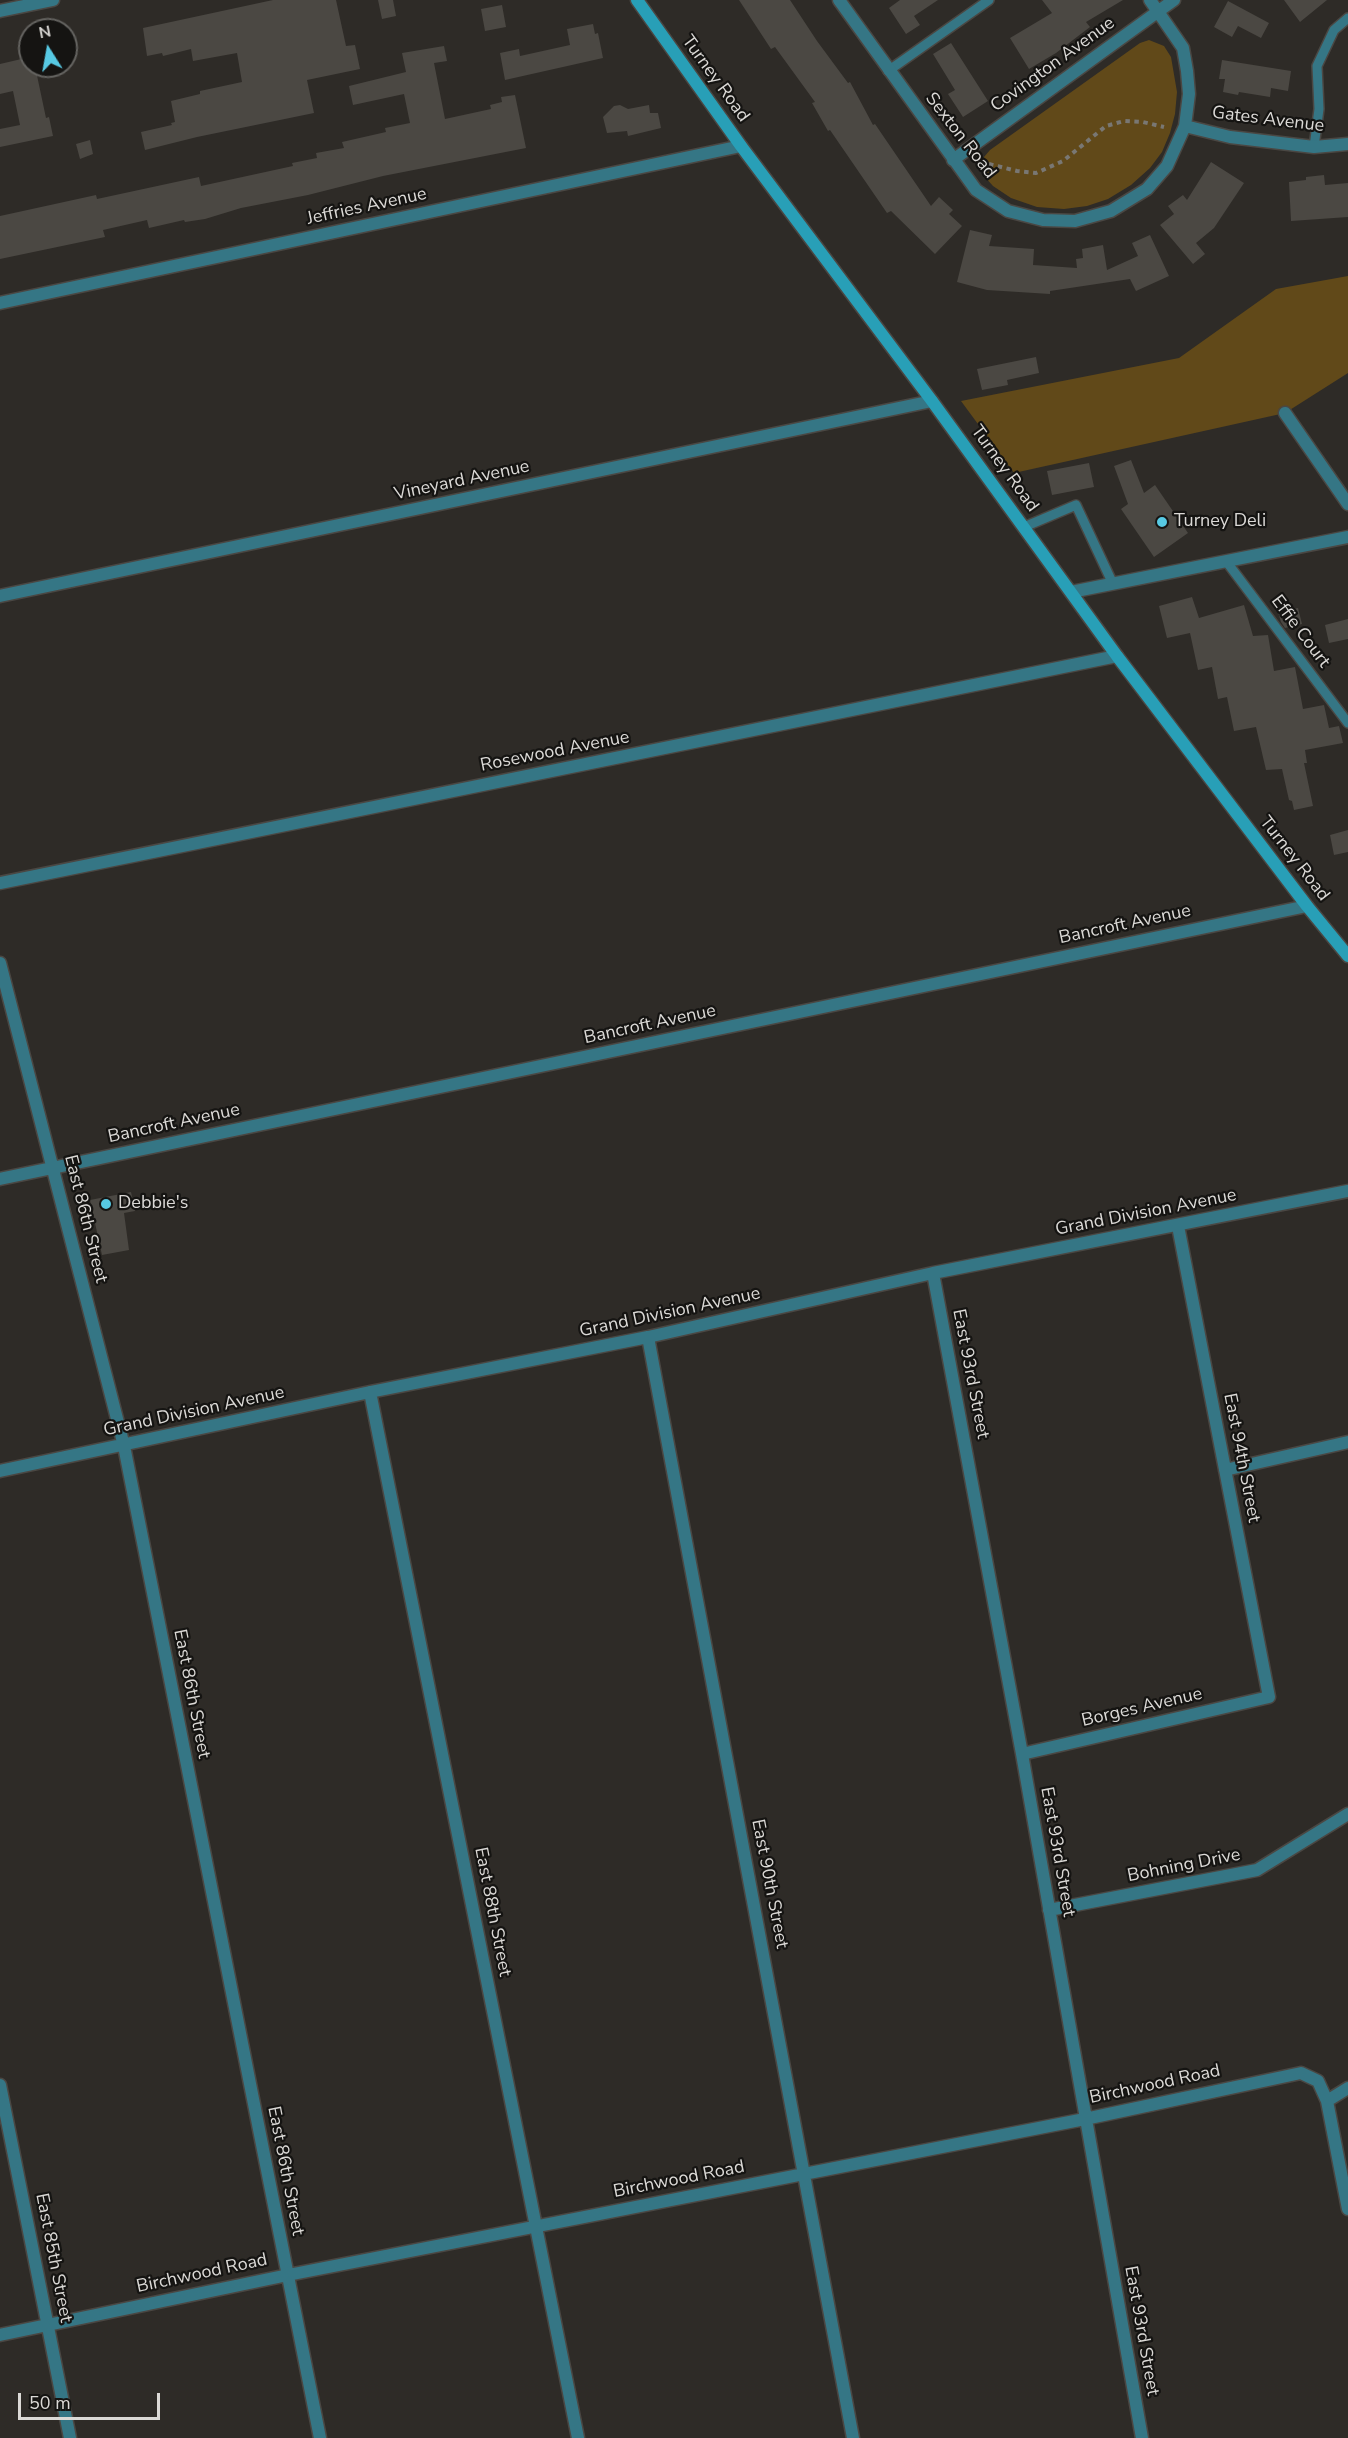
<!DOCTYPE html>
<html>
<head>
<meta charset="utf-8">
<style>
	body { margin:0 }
	#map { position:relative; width:1348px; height:2438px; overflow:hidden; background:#2e2b27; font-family:"Nunito Sans",sans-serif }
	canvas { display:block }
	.north { position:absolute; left:18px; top:18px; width:60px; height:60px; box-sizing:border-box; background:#151412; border:2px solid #646360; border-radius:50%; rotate:349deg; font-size:16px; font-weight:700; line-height:24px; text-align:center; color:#dbd9d6 }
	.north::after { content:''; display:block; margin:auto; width:21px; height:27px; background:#57c9e3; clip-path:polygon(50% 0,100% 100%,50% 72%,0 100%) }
	.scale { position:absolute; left:18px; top:2393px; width:142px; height:27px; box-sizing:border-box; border:3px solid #dbd9d6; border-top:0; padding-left:8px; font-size:18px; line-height:21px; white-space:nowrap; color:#dbd9d6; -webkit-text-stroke:4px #151412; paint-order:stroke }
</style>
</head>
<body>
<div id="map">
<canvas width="1348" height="2438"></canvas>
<div class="north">N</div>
<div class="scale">50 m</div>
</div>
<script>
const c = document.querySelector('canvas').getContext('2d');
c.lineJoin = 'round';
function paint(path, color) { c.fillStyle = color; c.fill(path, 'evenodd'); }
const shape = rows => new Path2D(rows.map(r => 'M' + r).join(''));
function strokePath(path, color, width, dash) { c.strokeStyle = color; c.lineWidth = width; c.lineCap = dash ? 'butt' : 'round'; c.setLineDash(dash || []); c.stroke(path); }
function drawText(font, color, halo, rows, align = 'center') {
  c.font = font + ' "Nunito Sans",sans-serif'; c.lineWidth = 4.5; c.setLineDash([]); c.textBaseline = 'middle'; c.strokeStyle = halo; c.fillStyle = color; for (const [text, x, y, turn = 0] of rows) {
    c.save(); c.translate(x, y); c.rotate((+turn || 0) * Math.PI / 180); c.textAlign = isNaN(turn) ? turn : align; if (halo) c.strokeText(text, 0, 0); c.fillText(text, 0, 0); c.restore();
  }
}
const green = shape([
	[1149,40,1164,46,1171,57,1177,92,1175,114,1170,133,1162,152,1150,168,1131,185,1108,199,1087,206,1064,209,1037,207,1011,198,993,186,984,176,982,166,984,157,990,150,1140,43],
	[1348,276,1348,373,1285,413,1014,473,961,401,1179,358,1276,289]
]);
const building = shape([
	[273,0,336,0,346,46,355,45,360,69,307,80,314,113,197,137,145,150,141,132,172,125,171,123,175,122,171,101,200,94,200,91,242,82,237,53,193,61,191,49,163,56,162,53,147,56,143,28],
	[378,0,393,0,396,16,382,19],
	[739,0,790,0,817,41,848,83,850,82,873,125,875,124,931,206,939,197,953,210,949,214,962,226,935,254,891,211,887,213,830,130,828,131,812,103,815,102,775,47,771,49],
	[900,0,938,0,914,16,920,25,906,34,889,8],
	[1042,0,1123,0,1086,22,1090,27,1056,53,1029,69,1010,38,1052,13],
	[1284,0,1327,0,1300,22],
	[1228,1,1269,23,1261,38,1238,26,1232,37,1214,27],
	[502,5,506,27,485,31,481,9],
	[593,24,595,34,598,33,603,58,505,80,500,53,519,49,520,56,570,45,567,29],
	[951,43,988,101,963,117,948,94,955,90,933,54],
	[444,46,447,61,434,63,445,119,491,109,490,105,502,102,501,97,515,95,526,148,383,176,308,195,241,208,205,219,185,222,184,220,149,228,147,220,103,230,105,237,0,259,0,216,96,195,97,199,199,177,201,186,293,166,292,163,317,158,316,153,344,148,342,142,386,132,385,128,410,123,404,94,353,105,349,86,406,72,402,53],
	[30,57,30,66,35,66,46,118,49,117,53,136,0,147,0,129,20,125,13,91,0,94,0,64],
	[1222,60,1291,71,1288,91,1271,88,1270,97,1239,92,1238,95,1223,92,1225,79,1219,79],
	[620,105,628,109,649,105,650,113,658,113,661,128,628,136,627,131,607,133,603,117,614,106],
	[90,140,93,154,80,159,76,144],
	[1211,162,1244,183,1214,228,1196,243,1205,254,1193,264,1160,225,1174,214,1168,206,1183,195,1187,200],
	[1324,175,1325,185,1348,183,1348,217,1291,221,1289,182,1306,180,1306,177],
	[970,230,992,235,989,246,1034,249,1033,265,1077,268,1076,259,1083,258,1082,249,1103,245,1107,270,1138,256,1132,243,1150,235,1169,276,1136,291,1130,279,1050,291,1050,294,987,290,957,282],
	[1036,357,1039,373,1007,380,1008,385,982,390,977,369],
	[1131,460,1144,493,1155,485,1188,533,1154,557,1121,509,1128,504,1114,466],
	[1089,463,1094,487,1052,495,1047,471],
	[1192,597,1199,618,1244,605,1253,636,1268,635,1274,671,1295,667,1303,709,1324,705,1329,728,1339,726,1343,743,1305,750,1307,763,1304,763,1313,806,1294,810,1292,801,1289,800,1282,769,1266,770,1256,727,1234,731,1227,697,1218,699,1212,667,1198,670,1190,633,1167,638,1159,606],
	[1298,608,1302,624,1285,628,1281,622,1278,612],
	[1348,619,1348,639,1329,643,1325,625],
	[1348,830,1348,852,1334,855,1330,835],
	[131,1192,135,1211,124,1213,129,1250,102,1255,90,1200]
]);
const path = shape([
	[989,164,1017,171,1036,173,1063,161,1106,126,1124,121,1143,122,1164,127]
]);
const service = shape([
	[888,71,989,0],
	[1314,147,1319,109,1317,66,1334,30,1348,18],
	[1024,527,1076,505,1113,584],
	[1226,561,1348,723]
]);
const minor = shape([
	[839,0,976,190,1008,211,1043,220,1075,221,1111,211,1147,189,1167,166,1185,126,1189,94,1187,71,1183,48,1150,0],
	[0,11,53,0],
	[1185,126,1230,137,1314,147,1348,144],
	[953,160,1174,0],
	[0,303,741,146],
	[1285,413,1348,504],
	[1071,592,1348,537],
	[0,596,932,401],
	[0,883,1117,656],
	[0,963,124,1446,320,2438],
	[0,1179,1307,906],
	[933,1273,1022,1754,1142,2438],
	[648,1337,853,2438],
	[370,1392,578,2438],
	[1225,1470,1348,1442],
	[0,1471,370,1392,648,1337,933,1273,1348,1191],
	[1022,1754,1269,1697,1178,1226],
	[1049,1910,1257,1870,1348,1814],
	[0,2085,70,2438],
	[1327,2101,1348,2088],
	[0,2335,288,2275,1085,2119,1301,2073,1318,2081,1327,2101,1348,2209]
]);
const secondary = shape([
	[637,0,741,146,932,401,1117,656,1307,906,1348,956]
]);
const markers = [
	[1162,522,6,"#57c9e3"],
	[106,1204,6,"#57c9e3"]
];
const streetNames = [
	["Covington Avenue",1053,65,-36],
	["Turney Road",715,79,54],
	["Gates Avenue",1268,120,7],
	["Sexton Road",960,136,52],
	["Jeffries Avenue",367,207,-12],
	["Turney Road",1004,469,54],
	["Vineyard Avenue",462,481,-12],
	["Effie Court",1300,632,53],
	["Rosewood Avenue",555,752,-11],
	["Turney Road",1294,859,52],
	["Bancroft Avenue",1125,925,-12],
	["Bancroft Avenue",650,1025,-12],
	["Bancroft Avenue",174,1124,-12],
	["Grand Division Avenue",1146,1213,-11],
	["East 86th Street",85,1219,76],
	["Grand Division Avenue",670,1313,-12],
	["East 93rd Street",970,1374,79],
	["Grand Division Avenue",194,1412,-12],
	["East 94th Street",1241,1458,79],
	["East 86th Street",191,1694,79],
	["Borges Avenue",1142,1708,-13],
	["East 93rd Street",1057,1852,80],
	["Bohning Drive",1184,1866,-11],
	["East 90th Street",769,1884,79],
	["East 88th Street",492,1912,79],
	["Birchwood Road",1155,2085,-12],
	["East 86th Street",285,2171,79],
	["Birchwood Road",679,2180,-11],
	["East 85th Street",53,2258,79],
	["Birchwood Road",202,2274,-12],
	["East 93rd Street",1141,2331,80]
];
const poiNames = [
	["Turney Deli",1174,522],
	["Debbie's",118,1204]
];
paint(green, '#614919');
paint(building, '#4b4843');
strokePath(service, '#4a4743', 12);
strokePath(minor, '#4a4743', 15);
strokePath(secondary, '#4a4743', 15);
strokePath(path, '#797773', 4, [4.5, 4.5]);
strokePath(service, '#357685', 9);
strokePath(minor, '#357685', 12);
strokePath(secondary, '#289fb7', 12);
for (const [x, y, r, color] of markers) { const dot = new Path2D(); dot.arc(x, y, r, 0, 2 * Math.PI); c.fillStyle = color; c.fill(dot); strokePath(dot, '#151412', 2); }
drawText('18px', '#dbd9d6', '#151412', streetNames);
drawText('18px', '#dbd9d6', '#151412', poiNames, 'left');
</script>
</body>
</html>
